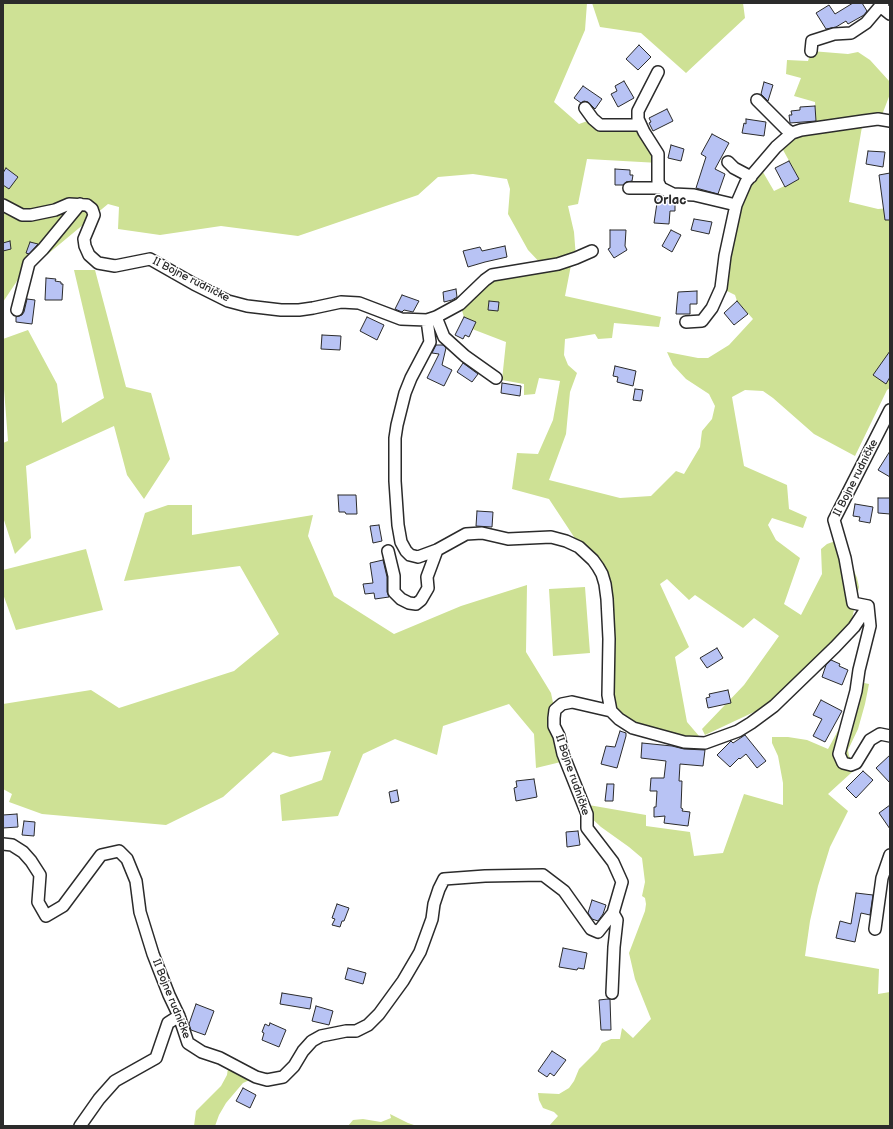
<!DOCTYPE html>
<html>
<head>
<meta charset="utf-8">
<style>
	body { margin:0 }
	#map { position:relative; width:893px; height:1129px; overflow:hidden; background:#fff; font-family:"Balsamiq Sans",sans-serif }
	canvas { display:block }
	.frame { position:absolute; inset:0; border:4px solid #2b2b2b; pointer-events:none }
</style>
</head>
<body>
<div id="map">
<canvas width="893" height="1129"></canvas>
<div class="frame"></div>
</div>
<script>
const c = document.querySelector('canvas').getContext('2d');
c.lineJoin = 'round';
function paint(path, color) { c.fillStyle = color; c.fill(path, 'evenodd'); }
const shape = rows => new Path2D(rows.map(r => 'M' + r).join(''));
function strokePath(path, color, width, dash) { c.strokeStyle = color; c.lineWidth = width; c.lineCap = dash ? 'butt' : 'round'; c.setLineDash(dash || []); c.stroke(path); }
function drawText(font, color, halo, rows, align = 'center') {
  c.font = font + ' "Balsamiq Sans",sans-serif'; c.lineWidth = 3; c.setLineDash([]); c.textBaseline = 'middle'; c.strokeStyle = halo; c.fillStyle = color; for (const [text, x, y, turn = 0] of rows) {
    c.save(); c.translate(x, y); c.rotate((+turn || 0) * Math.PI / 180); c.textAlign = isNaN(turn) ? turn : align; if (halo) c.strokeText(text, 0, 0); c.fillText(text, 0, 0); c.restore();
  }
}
const green = shape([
	[3,3,587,3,585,30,554,102,579,124,593,119,640,125,659,163,587,159,578,204,568,206,574,232,576,258,572,260,565,296,661,317,659,327,614,323,612,338,598,339,595,334,565,339,564,355,568,365,577,373,570,392,566,434,549,480,620,498,651,496,676,471,684,474,700,447,702,431,712,419,715,406,709,394,686,379,673,365,667,352,698,358,708,358,729,345,753,319,737,301,735,295,721,288,736,205,760,167,774,191,799,179,782,148,792,133,816,128,815,102,794,96,801,78,786,74,787,60,808,61,811,51,848,54,858,52,870,60,890,82,890,94,882,115,863,121,849,202,878,209,890,208,890,388,887,390,855,456,814,434,773,398,763,391,745,390,732,397,744,466,787,485,789,509,807,517,803,528,772,518,768,525,776,540,800,558,784,604,801,615,822,574,821,549,827,544,841,539,857,578,859,587,852,619,852,635,757,721,754,712,705,735,702,729,744,685,779,636,754,618,743,628,695,595,689,600,667,579,660,584,689,647,675,657,687,722,705,743,639,732,613,713,605,584,549,499,512,489,517,453,538,454,553,420,560,381,539,378,535,394,524,395,524,384,502,380,506,342,467,327,460,304,485,280,544,267,528,250,508,214,510,189,507,179,473,174,438,177,418,195,298,236,221,226,160,235,118,229,119,207,108,204,19,278,3,302],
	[592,3,743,3,745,18,686,73,641,33,600,27],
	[74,270,95,270,126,387,151,393,170,459,144,499,127,475,114,426,26,466,31,538,15,554,3,517,3,443,8,441,3,376,3,339,28,330,57,384,62,423,104,398],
	[168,505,192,505,192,535,313,515,308,536,334,596,394,634,461,606,527,585,526,652,551,693,565,761,536,768,534,734,509,704,443,726,437,755,395,739,363,754,338,816,282,821,280,795,322,780,331,751,290,757,273,752,223,797,166,825,42,814,9,802,12,794,3,789,3,704,91,690,119,708,234,671,279,634,240,566,124,581,145,513],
	[86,549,103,610,16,630,3,594,3,570],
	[585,587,590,653,553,656,549,589],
	[864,683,869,684,865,704,858,729,848,750,849,756,852,760,862,763,828,794,848,811,830,847,818,886,810,921,805,956,879,969,878,994,890,992,890,1126,647,1126,630,1125,629,1126,549,1126,558,1116,554,1112,543,1108,539,1100,538,1093,559,1094,569,1088,574,1081,579,1069,598,1050,602,1043,611,1039,620,1039,622,1028,633,1038,651,1019,635,979,629,953,645,911,646,904,645,898,642,896,645,882,642,858,629,847,601,827,587,814,583,804,646,815,646,826,690,832,694,856,723,853,744,794,783,805,783,783,778,756,772,743,772,737,788,737,807,740,828,749],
	[228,1068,256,1077,243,1083,226,1103,219,1115,215,1126,194,1126,196,1111,221,1086,227,1075],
	[390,1114,408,1123,417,1126,348,1126,353,1120,363,1119,381,1122,391,1118]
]);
const building = shape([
	[853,3,862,3,867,11,864,15,848,24,846,21,836,27,826,29,816,13,829,5,835,14,853,3],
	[639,45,651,57,638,70,626,59,639,45],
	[624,81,634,98,618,107,611,94,617,91,615,86,624,81],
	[764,82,773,85,768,101,761,94,764,82],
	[583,86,602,99,595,109,588,102,584,101,581,103,574,98,583,86],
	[815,106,816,121,790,123,789,115,792,115,791,111,800,110,800,107,815,106],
	[667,109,673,121,653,131,649,123,651,122,649,118,667,109],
	[746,119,766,122,764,136,742,133,744,123,746,124,746,119],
	[712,134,729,143,715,169,725,174,718,194,696,188,706,157,701,154,712,134],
	[671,145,684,149,681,161,668,158,671,145],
	[868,151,885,152,883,167,866,164,868,151],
	[789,161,799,179,785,187,775,168,789,161],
	[6,168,18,177,9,189,3,185,3,173,6,168],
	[615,169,630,170,630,175,633,175,632,181,626,182,623,185,615,185,615,169],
	[890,173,890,220,885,220,879,175,890,173],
	[658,196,675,201,675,211,670,211,669,224,654,223,658,196],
	[694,219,712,222,709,234,691,230,694,219],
	[610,230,626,230,625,246,627,250,614,258,608,249,610,248,610,230],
	[671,230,681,235,672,252,662,246,671,230],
	[10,241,11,249,3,251,3,243,10,241],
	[30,242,38,244,29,254,26,253,30,242],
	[505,246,507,257,485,262,468,267,463,251,480,247,482,251,505,246],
	[46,278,56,279,55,281,61,282,61,284,63,284,62,300,45,300,46,278],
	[456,289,457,297,452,300,444,302,443,292,456,289],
	[697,291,697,304,690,304,690,314,676,314,678,292,697,291],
	[402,295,419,301,413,312,404,310,402,312,395,309,402,295],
	[27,299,35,300,32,324,16,322,16,317,22,315,24,312,27,299],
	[489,301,499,302,498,311,488,310,489,301],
	[737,301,748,314,734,325,724,313,737,301],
	[367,317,384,325,377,340,360,331,367,317],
	[464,317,476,322,469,337,465,335,463,339,455,335,464,317],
	[322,335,341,336,340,350,321,349,322,335],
	[436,345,443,345,446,348,442,365,452,370,444,386,427,378,439,354,432,353,436,345],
	[890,351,890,377,886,384,873,375,890,351],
	[463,363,478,374,472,382,457,372,463,363],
	[615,366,636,371,633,386,617,382,618,377,613,376,615,366],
	[502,383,521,386,520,396,501,393,502,383],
	[635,389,643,390,641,401,633,400,635,389],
	[890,451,890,477,878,470,890,451],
	[338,495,356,495,357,514,346,514,345,512,339,512,338,495],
	[878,498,890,498,890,514,878,513,878,498],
	[855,504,873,507,870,523,859,521,860,517,853,516,855,504],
	[477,511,493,512,492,527,476,526,477,511],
	[379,525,382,541,373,543,370,526,379,525],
	[383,560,387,577,387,592,389,597,375,599,374,593,365,594,363,584,373,583,370,563,383,560],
	[717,648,723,658,707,668,700,658,717,648],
	[831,660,840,664,839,666,848,670,842,685,822,677,826,665,831,660],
	[728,690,731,703,708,708,706,698,710,697,709,694,728,690],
	[821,700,842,711,825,742,813,736,822,719,813,715,821,700],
	[620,731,626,733,626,736,617,768,601,764,606,746,615,747,620,731],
	[745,735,766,761,757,768,746,754,740,759,739,758,730,767,717,755,731,741,733,743,745,735],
	[642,743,672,746,684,749,705,750,703,766,680,764,679,781,682,781,681,808,683,809,682,811,690,812,688,826,664,823,665,816,654,817,654,807,656,807,657,791,650,791,651,778,664,778,666,761,641,758,642,743],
	[890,755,890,783,876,768,890,755],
	[863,771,873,780,856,798,846,788,863,771],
	[534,779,537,797,516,801,514,788,517,787,516,781,534,779],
	[607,784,614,784,613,801,605,801,607,784],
	[397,790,399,801,391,803,389,792,397,790],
	[890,805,890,829,879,813,890,805],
	[17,814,18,827,3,828,3,815,17,814],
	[24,821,35,822,34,836,22,835,24,821],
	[578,831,580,845,567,847,566,832,578,831],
	[856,893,873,895,870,915,861,913,855,942,836,938,840,921,851,924,856,893],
	[592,900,606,905,603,914,598,921,592,919,588,913,592,900],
	[337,904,349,908,344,921,342,921,340,927,332,925,335,919,332,918,337,904],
	[563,948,587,953,584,969,578,968,577,970,559,967,563,948],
	[348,968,366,973,363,984,345,979,348,968],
	[282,993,312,998,310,1009,280,1004,282,993],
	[608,999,610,999,611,1030,601,1030,599,1000,608,999],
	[196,1004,214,1011,205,1035,191,1030,189,1024,196,1004],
	[316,1006,333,1011,329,1025,312,1021,316,1006],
	[270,1023,286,1030,279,1047,262,1040,264,1033,262,1032,265,1024,269,1026,270,1023],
	[552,1051,566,1060,554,1076,550,1073,547,1077,538,1071,552,1051],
	[243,1088,256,1095,250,1108,236,1101,243,1088]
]);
const minor = shape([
	[880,6,890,14],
	[811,51,812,41,834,34,851,33,866,23,883,3],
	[658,72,638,111,638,119,644,132,658,154,658,182,661,188,673,194,694,195,736,205,746,182,776,147,792,133,801,130,863,121,878,119,890,121],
	[757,100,786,129,792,133],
	[585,108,593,119,600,125,640,125],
	[728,162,734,168,751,177],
	[629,188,661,188],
	[3,205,22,215,31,215,55,210,69,204,87,205,92,209,94,215,84,239,85,246,89,255,98,263,115,266,150,259,194,284,228,301,247,306,281,310,299,310,313,308,341,302,359,303,401,319,427,320],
	[592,251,576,258,558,264,492,275,485,280,460,304,436,317,427,320,430,342,411,378,405,393,397,425,395,438,395,481,398,525,401,542,406,551,410,555,418,557,437,550,466,534,482,533,508,539,551,537,566,541,579,547,593,560,598,567,602,574,605,584,607,599,609,639,608,695,611,711,619,719,633,728,684,742,705,743,738,731,751,723,774,706,835,647,854,627,868,606,870,626,859,670,856,691,839,754,843,763,851,765,856,763,870,740,880,734,890,736],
	[17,310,29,263,43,249,80,204],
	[436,317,444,337,465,356,496,378],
	[686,322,702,321,712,308,721,288,725,256,736,205],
	[388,551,394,576,394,592,401,599,409,603,416,604,421,600,428,588,427,577,437,550],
	[868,606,853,603,845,558,834,520,890,410],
	[3,844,12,845,23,852,31,861,40,875,38,902,46,916,63,906,101,855,119,851,127,859,136,881,140,912,153,954,169,995,179,1016,188,1043,202,1052,220,1058,256,1077,267,1080,283,1077,294,1066,303,1051,312,1041,321,1036,346,1031,356,1031,368,1025,379,1014,403,981,420,952,432,919,434,904,439,889,444,879,485,876,543,875,564,891,591,929,598,932,613,913,622,882,613,862,587,828,587,814,563,754,559,736,554,726,554,718,555,710,562,704,572,702,611,711],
	[875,929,882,878,890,855],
	[612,993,614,947,617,920,613,913],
	[80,1126,99,1099,115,1081,156,1058,168,1023,179,1016]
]);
const streetNames = [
	["II Bojne rudničke",191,280,27],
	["II Bojne rudničke",856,478,-63],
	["II Bojne rudničke",572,775,71],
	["II Bojne rudničke",171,999,68]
];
const quarterNames = [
	["Orlac",670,201]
];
paint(green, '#cee195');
paint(building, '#b8c3f4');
strokePath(building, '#2b2b2b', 1);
strokePath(minor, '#2b2b2b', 14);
strokePath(minor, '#fff', 11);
drawText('11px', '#2b2b2b', '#fff', streetNames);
drawText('bold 13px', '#2b2b2b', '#fff', quarterNames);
</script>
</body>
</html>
